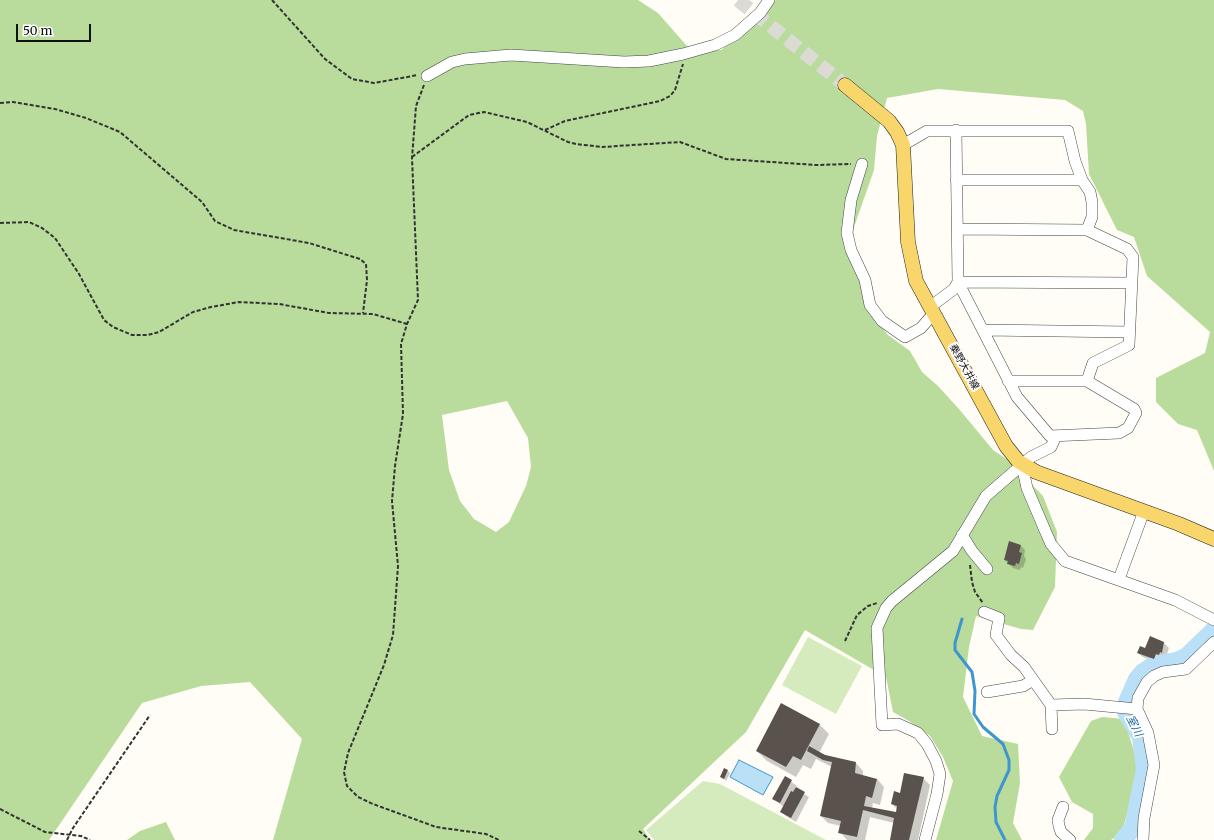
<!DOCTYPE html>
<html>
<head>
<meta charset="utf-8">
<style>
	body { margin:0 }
	#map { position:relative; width:1214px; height:840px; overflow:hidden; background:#fffdf5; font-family:Merriweather,serif }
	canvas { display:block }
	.scale { position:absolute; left:16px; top:24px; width:75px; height:18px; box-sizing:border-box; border:2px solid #111; border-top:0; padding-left:5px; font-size:12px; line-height:14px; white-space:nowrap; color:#111; -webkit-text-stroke:3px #fff; paint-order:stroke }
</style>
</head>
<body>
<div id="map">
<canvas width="1214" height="840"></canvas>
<div class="scale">50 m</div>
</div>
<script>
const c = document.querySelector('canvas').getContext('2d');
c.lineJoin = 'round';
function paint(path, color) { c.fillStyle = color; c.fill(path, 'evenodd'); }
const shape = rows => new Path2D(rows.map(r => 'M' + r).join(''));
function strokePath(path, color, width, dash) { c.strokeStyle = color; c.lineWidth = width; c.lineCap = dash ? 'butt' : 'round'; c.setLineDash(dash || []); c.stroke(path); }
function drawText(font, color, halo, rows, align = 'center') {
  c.font = font + ' Merriweather,"Noto Sans JP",serif'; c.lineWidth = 4; c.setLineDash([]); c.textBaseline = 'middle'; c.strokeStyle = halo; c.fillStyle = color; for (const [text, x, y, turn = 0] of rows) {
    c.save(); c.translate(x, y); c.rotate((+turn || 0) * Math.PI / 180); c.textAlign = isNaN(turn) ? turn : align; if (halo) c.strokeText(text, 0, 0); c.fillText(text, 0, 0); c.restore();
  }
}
const green = shape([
	[808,637,862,666,836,714,782,685],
	[703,781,720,784,826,840,654,840,646,830]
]);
const forest = shape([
	[0,0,638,0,658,13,687,46,721,50,776,0,1214,0,1214,471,1197,430,1178,424,1156,402,1156,378,1205,353,1210,332,1147,276,1134,237,1117,230,1089,174,1086,124,1083,111,1065,100,938,89,887,98,877,136,874,170,853,230,858,272,863,291,866,309,888,335,910,351,922,372,938,386,959,409,993,450,1008,460,1043,496,1057,532,1055,587,1033,630,1021,629,976,616,969,647,963,697,982,736,1018,744,1020,783,1013,823,1022,840,936,840,953,781,943,757,930,736,909,721,893,712,886,677,805,630,746,732,643,829,650,840,273,840,302,739,250,682,201,686,142,703,49,840,0,840],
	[507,401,528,438,531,467,526,486,509,522,496,532,474,519,460,501,449,470,442,415],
	[1102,717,1124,719,1139,767,1124,825,1117,836,1111,840,1084,840,1093,828,1093,814,1072,802,1059,777,1091,721],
	[166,822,175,840,127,840,140,831]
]);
const water = shape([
	[739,760,773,777,763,795,730,777,739,760]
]);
const shadow = shape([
	[1021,546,1025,550,1024,556,1026,559,1023,568,1021,567,1020,570,1013,568,1005,560],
	[1164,643,1169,648,1166,657,1165,656,1163,659,1160,658,1158,663,1143,657,1138,653],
	[819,724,829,734,819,753,856,763,863,771,863,776,877,779,884,787,880,805,873,803,872,808,896,814,897,809,892,804,900,794,923,778,930,785,918,840,891,840,894,823,870,817,865,840,847,840,840,832,841,826,828,823,821,816,832,767,816,759,811,769,803,765,796,777,767,761,757,751],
	[728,771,730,773,726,781,721,777],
	[785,777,797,786,795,788,809,797,796,822,786,816,781,811,784,807,773,799]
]);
const stream = shape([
	[962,619,955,643,955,650,972,672,975,691,974,714,983,727,1003,744,1009,760,1009,770,997,796,995,807,996,822,1005,840]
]);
const river = shape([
	[1123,840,1133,828,1145,769,1141,737,1126,712,1127,702,1137,679,1143,672,1154,665,1176,661,1186,657,1214,630]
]);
const building = shape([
	[1009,541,1021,545,1019,552,1022,553,1019,564,1016,563,1015,566,1007,564,1008,561,1004,560],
	[1150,636,1164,642,1162,653,1160,652,1159,655,1156,654,1154,659,1137,653,1140,646,1145,648],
	[781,703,820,724,801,760,793,756,786,767,756,751],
	[809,746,825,755,856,762,855,773,877,779,872,798,866,796,864,806,896,812,897,806,891,804,894,791,900,793,904,773,924,777,909,840,890,840,894,818,863,810,857,837,838,833,841,821,820,816,832,762,823,760,807,751],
	[724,768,728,770,724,779,720,777],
	[785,776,792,780,780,803,772,799],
	[796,787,805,792,791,818,780,812,791,791,793,792]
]);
const majorTunnel = shape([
	[738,0,845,85]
]);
const path = shape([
	[272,0,325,59,352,79,374,83,418,75],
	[424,85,416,106,412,158,418,300,407,324,401,344,403,414,395,466,392,501,398,566,393,635,384,665,348,753,344,772,347,786,358,797,373,804,436,827,486,834,499,840],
	[0,103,13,102,55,109,86,118,120,132,202,202,215,221,234,230,309,243,360,259,366,264,367,280,363,313],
	[545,130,565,121,660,101,670,96,675,90,683,64],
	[412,157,469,115,484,112,527,122,568,142,576,144,602,147,680,142,726,159,816,165,851,164],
	[0,223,29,222,42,228,55,238,79,274,104,320,113,327,132,335,148,335,159,332,193,312,211,307,239,302,279,304,329,313,373,314,407,324],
	[970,565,972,582,975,592,983,603],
	[845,641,857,615,868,606,877,603],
	[0,809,45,832,81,836,90,840],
	[639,831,650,840],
	[67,840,73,828,150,715]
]);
const minor = shape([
	[427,76,452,62,465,59,511,55,624,62,649,61,683,54,715,45,735,35,760,13,769,0],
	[903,145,927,131,1068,131,1075,161,1082,180,1090,192,1092,202,1092,217,1087,230],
	[862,164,851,200,847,233,851,250,865,280,870,305,882,321,905,337,921,328,934,313],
	[956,180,1082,180],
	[957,229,1087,230,1127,249,1133,257,1129,345,1093,363,1087,381],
	[930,307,954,289,958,282,956,130],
	[984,330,1130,332],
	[1008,381,1087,381,1134,409,1136,413,1128,428,1119,433,1050,436,1017,397,958,282,1132,283],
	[1022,465,1027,488,1044,528,1051,544,1065,561,1175,600,1214,620],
	[962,535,972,551,987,569],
	[1119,579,1144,511],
	[984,612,999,618,996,635,1011,655,1024,667,1051,705,1052,729],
	[987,692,1023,686,1033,680],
	[1051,705,1084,704,1137,709],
	[1063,807,1058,820,1059,826,1061,832,1070,840],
	[925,840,937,794,940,774,936,761,927,744,918,733,898,724,882,725,877,628,886,608,892,601,953,551,986,496,1031,457,1051,447,1056,436],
	[1143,840,1144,818,1154,765,1148,733,1137,709,1138,698,1147,682,1154,676,1163,672,1186,669,1214,642]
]);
const major = shape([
	[845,85,889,121,897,132,903,145,908,242,916,281,1006,446,1018,461,1036,472,1179,524,1214,539]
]);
const streetNames = [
	["秦野大井線",964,367,61]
];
const waterNames = [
	["室川",1134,726,63]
];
paint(green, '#d5ebbd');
paint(forest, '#b9dc9c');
paint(water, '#b9e0f7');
strokePath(water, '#3f96cf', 1);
paint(shadow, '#0003');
strokePath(stream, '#3f96cf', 3);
strokePath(river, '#b9e0f7', 18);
paint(building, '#5a524d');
strokePath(majorTunnel, '#dbdad3', 14, [14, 7]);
strokePath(minor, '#444', 12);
strokePath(major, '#222', 15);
strokePath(path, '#333', 2, [4, 2]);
strokePath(minor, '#fff', 11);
strokePath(major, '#f9d66b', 14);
drawText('10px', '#111', '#fff', streetNames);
drawText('italic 11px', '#1768a6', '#fff', waterNames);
</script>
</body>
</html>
